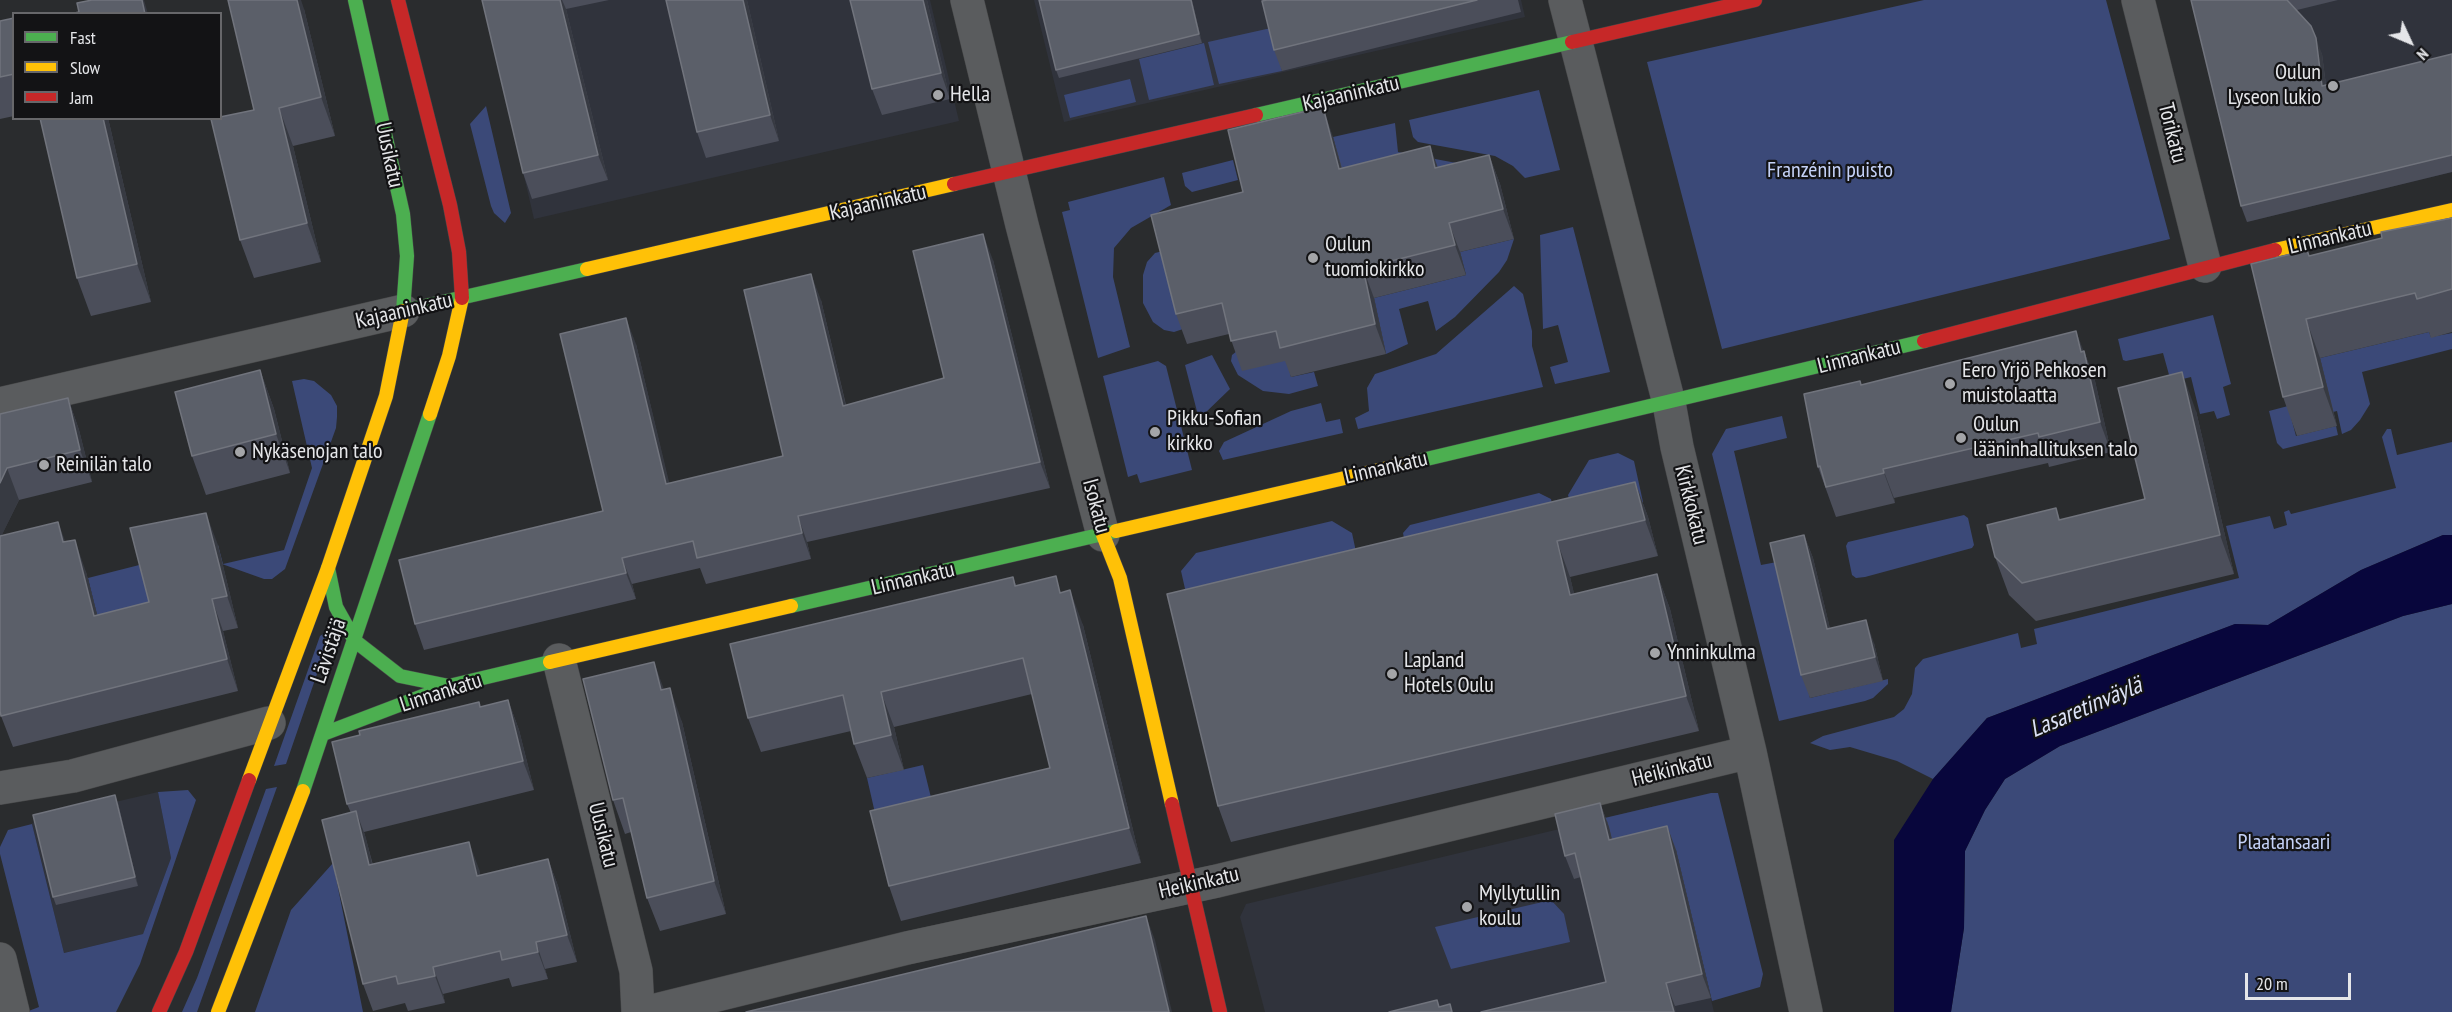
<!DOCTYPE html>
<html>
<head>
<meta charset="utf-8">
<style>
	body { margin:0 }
	#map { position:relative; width:2452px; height:1012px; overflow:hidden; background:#2a2c2e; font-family:"PT Sans Narrow",sans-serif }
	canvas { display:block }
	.legend { position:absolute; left:12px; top:12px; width:210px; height:108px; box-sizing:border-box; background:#131315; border:2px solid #67676a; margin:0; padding:8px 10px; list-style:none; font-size:18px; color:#e5e6e9 }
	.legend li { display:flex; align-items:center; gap:12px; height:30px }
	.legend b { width:30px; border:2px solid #67676a }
	.north { position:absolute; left:2380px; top:12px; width:60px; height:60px; -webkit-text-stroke:4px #131315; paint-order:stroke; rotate:134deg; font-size:16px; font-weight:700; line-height:24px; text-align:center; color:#e5e6e9 }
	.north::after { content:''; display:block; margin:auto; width:21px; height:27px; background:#e5e6e9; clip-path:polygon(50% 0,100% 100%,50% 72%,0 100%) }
	.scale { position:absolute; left:2245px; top:973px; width:106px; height:27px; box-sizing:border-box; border:3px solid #e5e6e9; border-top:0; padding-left:8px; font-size:18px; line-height:21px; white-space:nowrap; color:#e5e6e9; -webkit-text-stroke:4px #131315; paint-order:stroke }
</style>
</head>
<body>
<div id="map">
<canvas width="2452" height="1012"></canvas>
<ul class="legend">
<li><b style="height:8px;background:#4caf50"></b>Fast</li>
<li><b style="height:8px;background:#ffc107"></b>Slow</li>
<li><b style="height:8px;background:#c62828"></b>Jam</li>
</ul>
<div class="north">N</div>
<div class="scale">20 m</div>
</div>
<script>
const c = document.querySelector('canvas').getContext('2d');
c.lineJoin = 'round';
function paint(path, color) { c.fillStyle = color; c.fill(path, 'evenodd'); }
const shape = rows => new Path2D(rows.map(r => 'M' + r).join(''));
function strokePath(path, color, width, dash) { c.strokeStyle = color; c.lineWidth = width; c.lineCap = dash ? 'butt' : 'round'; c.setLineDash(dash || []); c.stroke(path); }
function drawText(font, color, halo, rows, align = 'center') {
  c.font = font + ' "PT Sans Narrow",sans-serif'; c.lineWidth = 4.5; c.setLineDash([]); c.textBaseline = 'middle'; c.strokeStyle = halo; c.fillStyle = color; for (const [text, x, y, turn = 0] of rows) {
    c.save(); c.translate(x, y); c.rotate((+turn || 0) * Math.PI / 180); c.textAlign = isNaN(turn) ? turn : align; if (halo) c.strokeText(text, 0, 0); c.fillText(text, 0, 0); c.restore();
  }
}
const built = shape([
	[483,0,930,0,959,121,534,219],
	[1034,0,1521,0,1525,17,1064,122],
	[2193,0,2452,0,2452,172,2247,222],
	[158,792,171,858,143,934,64,953,32,824,34,821],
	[1664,804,1714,1012,1265,1012,1240,917,1246,904]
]);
const green = shape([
	[1924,0,2106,0,2170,239,1722,349,1647,62],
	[1271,28,1282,71,1219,84,1208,42],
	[1204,43,1214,85,1149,100,1139,59],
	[1130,79,1136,102,1070,118,1064,95],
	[1539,90,1560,170,1525,178,1513,166,1495,156,1418,142,1413,137,1409,120],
	[486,106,511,213,505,223,494,213,491,206,470,124],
	[1395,123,1398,152,1483,168,1350,199,1333,137],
	[1233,160,1238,180,1192,192,1185,186,1182,173],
	[1164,177,1171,205,1131,228,1114,248,1113,277,1130,347,1098,358,1062,212,1070,210,1068,202],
	[1573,227,1610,372,1555,384,1550,367,1568,362,1558,325,1543,329,1540,235],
	[1514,239,1507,260,1499,272,1455,317,1436,331,1428,301,1399,309,1408,344,1386,354,1374,298,1466,275,1460,252],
	[1163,251,1183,329,1174,332,1164,330,1153,322,1143,303,1143,275,1147,262,1155,253],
	[1514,286,1523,294,1532,331,1532,346,1543,387,1358,429,1355,418,1369,411,1367,388,1375,374,1436,354],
	[2213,315,2231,384,2223,387,2230,415,2217,419,2214,411,2200,414,2191,377,2171,382,2163,353,2126,361,2123,360,2118,339],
	[2429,332,2431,337,2452,333,2452,349,2362,372,2370,404,2360,420,2351,430,2342,434,2337,411,2333,412,2320,358],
	[1237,351,1287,360,1291,377,1314,372,1318,386,1289,394,1263,391,1238,375,1231,361,1232,355],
	[1212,355,1230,389,1203,415,1205,427,1201,427,1185,365],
	[1158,361,1166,366,1192,470,1140,483,1137,474,1128,477,1103,376],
	[304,379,314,381,331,395,337,406,337,417,336,428,285,569,272,579,264,579,222,564,162,642,105,648,88,578,218,545,223,564,284,550,312,468,292,381],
	[1321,403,1326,422,1340,419,1343,433,1223,460,1219,451,1224,442,1291,411],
	[2288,406,2296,436,2336,426,2338,435,2283,449,2277,443,2269,411],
	[1782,416,1787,438,1734,451,1761,565,1777,562,1810,698,1888,679,1888,684,1873,698,1865,701,1779,721,1712,454,1726,429],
	[2387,429,2391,429,2397,455,2452,442,2452,535,2443,535,2361,570,2268,625,2235,624,1987,718,1933,779,1897,761,1850,747,1830,750,1810,743,1823,736,1894,717,1904,709,1912,694,1915,668,1923,659,2018,633,2021,648,2037,644,2034,629,2239,578,2226,526,2270,516,2274,529,2287,525,2284,512,2289,510,2291,514,2396,488,2382,437],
	[1618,453,1634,461,1643,502,1580,516,1572,510,1568,495,1589,460],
	[1539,493,1551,499,1554,513,1406,549,1403,533,1410,525],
	[1964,515,1968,518,1974,545,1972,548,1865,577,1856,578,1852,575,1846,546,1848,542],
	[1332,521,1352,533,1358,561,1188,602,1181,571,1196,553],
	[2452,604,2452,1012,1951,1012,1964,928,1965,851,1985,810,2005,779,2060,746,2403,616],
	[323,634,329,637,328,642,286,764,274,766,320,636],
	[923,765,937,822,880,835,867,778],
	[277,787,197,1012,182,1012,197,978,266,789],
	[188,790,196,800,140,964,116,1012,26,1012,39,1007,0,854,0,847,8,830,32,824,64,953,143,934,171,858,158,792],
	[1711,793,1718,793,1763,974,1760,987,1712,1001,1676,850,1618,864,1607,821,1563,831,1562,828],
	[333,863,363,1012,255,1012,291,910],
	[1551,900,1564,914,1570,942,1451,969,1435,927]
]);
const water = shape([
	[2443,535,2452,535,2452,604,2403,616,2060,746,2005,779,1985,810,1965,851,1964,928,1951,1012,1894,1012,1894,840,1933,779,1987,718,2235,624,2268,625,2361,570]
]);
const street = shape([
	[967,0,1022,225,1103,535],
	[1565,0,1669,403,1677,447,1750,752,1806,1012],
	[2138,0,2205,266],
	[0,404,403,311],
	[559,660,636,971,638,1012],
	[0,788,73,776,269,723],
	[0,959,13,1012],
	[648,1012,907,948,1217,881,1750,752]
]);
const fast = shape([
	[355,0,403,214,407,256,403,311,587,269],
	[1256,115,1572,42],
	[1418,461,1924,341],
	[328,568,336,607,355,641,400,676,449,686],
	[791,606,1116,531],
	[323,734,449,686,550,662],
	[303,791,430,414]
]);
const slow = shape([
	[2275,250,2452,210],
	[587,269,954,184],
	[430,414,449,356,462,298],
	[1116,531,1418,461],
	[1103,535,1120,578,1172,804],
	[550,662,791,606],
	[249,780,328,568,386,396,403,311],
	[218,1012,303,791]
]);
const jam = shape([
	[398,0,450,205,459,252,462,298],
	[1572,42,1755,0],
	[954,184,1256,115],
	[1924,341,2275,250],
	[1172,804,1220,1012],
	[159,1012,186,952,249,780]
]);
const wall = shape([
	[482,0,609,0,566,9,608,180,532,199,523,173],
	[666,0,747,0,779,141,706,158,697,132],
	[850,0,927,0,950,99,882,115,872,89],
	[1192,0,1202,43,1059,78,1056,70],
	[1267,0,1518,0,1521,12,1282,71,1274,50],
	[2191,0,2338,0,2297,10,2322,54,2326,85,2452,54,2452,172,2247,222,2241,206],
	[304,9,335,136,293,146,321,262,254,278,240,240,254,110],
	[14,18,14,116,0,119,0,21],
	[40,118,108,118,151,302,91,316,77,278],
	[1333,137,1342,168,1438,167,1489,155,1500,184,1514,239,1460,252,1466,275,1374,298,1386,354,1291,377,1285,361,1242,371,1229,334,1187,344,1176,314,1243,192],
	[2452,218,2452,332,2431,338,2429,332,2320,358,2337,426,2297,436,2283,397,2307,250,2309,256,2382,238],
	[993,260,1050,488,807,542,811,559,706,584,700,568,632,584,636,599,424,650,415,624,603,511,636,344,669,484,783,456,821,300,846,405,944,378],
	[2084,351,2095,381,2111,452,2049,467,2048,463,1894,498,1895,503,1836,517,1818,467,1861,385],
	[260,370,274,409,290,473,206,495,192,456],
	[68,398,79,430,92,482,19,500,1,536,66,542,86,572,97,615,149,602,218,545,238,628,223,631,238,691,13,747,1,716,0,414],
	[2196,411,2234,574,2036,621,2009,595,1995,557,2056,508,2060,520,2145,499],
	[1635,482,1648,517,1658,556,1570,577,1574,594,1657,574,1670,609,1699,731,1231,842,1218,806,1167,594],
	[1804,535,1813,558,1830,629,1874,643,1883,681,1810,698,1801,675],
	[1013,577,1016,585,1062,592,1083,625,1141,863,901,921,889,886,1050,768,1032,694,894,727,904,770,867,778,854,744,851,731,761,752,748,718],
	[664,689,682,722,726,914,660,931,647,898,631,832,625,834,613,800],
	[508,700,519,730,534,790,364,832,373,865,479,869,480,876,548,859,558,886,577,962,545,969,548,979,512,987,509,978,443,994,445,1003,408,1011,405,1003,373,1011,363,984,351,813,347,804,481,707],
	[118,803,138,886,56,905,53,897],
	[1600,803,1609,827,1612,840,1667,826,1676,850,1711,998,1675,1006,1606,982,1581,877,1574,879,1565,856]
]);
const shadedWall = shape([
	[142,0,144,0,148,14,145,14],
	[297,0,301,0,304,9,335,136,321,97],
	[560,0,562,0,566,9,608,180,598,155],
	[743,0,747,0,779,141,770,115],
	[923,0,927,0,950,99,941,73],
	[1191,0,1192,0,1202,43,1199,34],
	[2316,38,2322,54,2328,102,2322,86],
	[1323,107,1333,137,1350,199,1339,169],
	[279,108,293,146,321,262,307,223],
	[103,118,108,118,151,302,137,264],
	[1430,146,1441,176,1435,168],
	[1489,155,1500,184,1514,239,1503,209],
	[1449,223,1460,252,1466,275,1455,245],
	[983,234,993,260,1050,488,1040,462],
	[1363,268,1374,298,1386,354,1375,324],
	[811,274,821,300,852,432,843,406],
	[626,318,636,344,676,511,666,484],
	[2306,319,2320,358,2337,426,2323,387],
	[2076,331,2095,381,2111,452,2100,422],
	[260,370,274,409,290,473,276,434],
	[2182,372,2196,411,2234,574,2220,535],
	[68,398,79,430,92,482,80,450],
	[7,468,19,500,0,539,0,483],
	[1883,469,1894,498,1895,503,1884,473],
	[1635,482,1648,517,1658,556,1645,520],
	[206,513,218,545,238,628,227,596],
	[798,516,807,542,811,559,802,533],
	[58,522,70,554,63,542],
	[1804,535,1813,558,1836,653,1827,629],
	[75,540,86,572,106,648,94,616],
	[1557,541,1570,577,1583,630,1570,595],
	[622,558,632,584,636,599,626,573],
	[1657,574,1670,609,1699,731,1686,696],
	[1070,590,1083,625,1141,863,1129,828],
	[212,599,223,631,238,691,227,659],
	[1866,620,1874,643,1883,681,1875,657],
	[654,662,666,695,661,690],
	[670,688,682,722,726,914,714,881],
	[881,692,894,727,904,770,891,735],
	[508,700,519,730,534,790,523,761],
	[115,795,118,803,138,886,135,877],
	[1600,803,1609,827,1618,864,1609,840],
	[356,811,366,838,379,893,369,865],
	[1667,826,1676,850,1711,998,1702,974],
	[469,842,479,869,487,904,477,876],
	[548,859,558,886,577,962,567,935],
	[1146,916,1155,940,1172,1012,1169,1012],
	[536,942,545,969,548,979,538,952],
	[433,967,443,994,445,1003,435,976],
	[1666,983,1675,1006,1676,1012,1674,1012]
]);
const building = shape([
	[92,0,142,0,145,14,70,14,79,12,77,3,92,0],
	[228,0,297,0,321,97,279,108,307,223,240,240,211,119,220,118,220,117,254,110,228,0],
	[482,0,560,0,598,155,523,173,482,0],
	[666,0,743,0,770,115,697,132,666,0],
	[850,0,923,0,941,73,872,89,850,0],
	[1039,0,1191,0,1199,34,1056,70,1039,0],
	[1267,0,1477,0,1274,50,1262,1,1267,0],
	[2191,0,2287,0,2311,26,2316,38,2322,86,2452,54,2452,155,2241,206,2191,0],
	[14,18,14,74,0,77,0,21,14,18],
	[1323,107,1339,169,1430,146,1435,168,1489,155,1503,209,1449,223,1455,245,1363,268,1375,324,1280,348,1276,331,1231,341,1222,303,1176,314,1151,215,1243,192,1228,130,1323,107],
	[40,118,103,118,137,264,77,278,40,118],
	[2452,218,2452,289,2417,299,2415,293,2306,319,2323,387,2283,397,2251,264,2307,250,2309,256,2382,238,2381,232,2452,218],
	[983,234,1040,462,798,516,802,533,697,558,693,541,622,558,626,573,415,624,399,560,603,511,560,334,626,318,666,484,783,456,744,290,811,274,843,406,944,378,913,251,983,234],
	[2076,331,2081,352,2084,351,2100,422,2039,437,2038,433,1883,469,1884,473,1826,487,1820,466,1818,467,1804,394,1860,381,1861,385,2076,331],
	[260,370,276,434,192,456,175,392,260,370],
	[2182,372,2220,535,2022,583,1995,557,1987,525,2056,508,2059,520,2145,499,2118,388,2182,372],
	[68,398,80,450,7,468,0,483,0,414,68,398],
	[1635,482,1645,520,1557,541,1570,595,1657,574,1686,696,1218,806,1167,594,1635,482],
	[206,513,227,596,212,599,227,659,1,716,0,711,0,536,58,522,63,542,75,540,94,616,149,602,130,528,206,513],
	[1804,535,1827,629,1866,620,1875,657,1801,675,1770,543,1804,535],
	[1056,576,1060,593,1070,590,1129,828,889,886,870,811,1050,768,1023,658,881,692,891,735,854,744,843,695,748,718,730,644,1013,577,1015,586,1056,576],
	[654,662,661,690,670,688,714,881,647,898,623,798,613,800,583,679,654,662],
	[508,700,523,761,347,804,332,742,360,735,359,731,479,702,480,707,508,700],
	[115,795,135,877,53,897,33,815,115,795],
	[1600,803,1609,840,1667,826,1702,974,1666,983,1674,1012,1481,1012,1606,982,1575,853,1565,856,1555,814,1600,803],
	[356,811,369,865,469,842,477,876,548,859,567,935,536,942,538,952,502,960,500,951,433,967,435,976,398,984,396,976,363,984,322,820,356,811],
	[1146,916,1169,1012,746,1012,1146,916],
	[1437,1000,1439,1007,1450,1004,1452,1012,1389,1012,1437,1000]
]);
const markers = [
	[2333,86,6,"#a4a5a8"],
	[938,95,6,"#a4a5a8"],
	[1313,258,6,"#a4a5a8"],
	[1950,384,6,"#a4a5a8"],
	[1155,432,6,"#a4a5a8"],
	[1961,438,6,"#a4a5a8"],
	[240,452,6,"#a4a5a8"],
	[44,465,6,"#a4a5a8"],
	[1655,653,6,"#a4a5a8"],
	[1392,674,6,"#a4a5a8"],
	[1467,907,6,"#a4a5a8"]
];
const poiNames = [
	["Oulun",2321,73,"right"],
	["Lyseon lukio",2321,98,"right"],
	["Hella",950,95],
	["Oulun",1325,245],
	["tuomiokirkko",1325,270],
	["Eero Yrjö Pehkosen",1962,371],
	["muistolaatta",1962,396],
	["Pikku-Sofian",1167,419],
	["kirkko",1167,444],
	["Oulun",1973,425],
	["lääninhallituksen talo",1973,450],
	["Nykäsenojan talo",252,452],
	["Reinilän talo",56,465],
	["Ynninkulma",1667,653],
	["Lapland",1404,661],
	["Hotels Oulu",1404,686],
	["Myllytullin",1479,894],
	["koulu",1479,919]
];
const streetNames = [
	["Kajaaninkatu",1351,94,-13],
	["Torikatu",2172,133,76],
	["Uusikatu",389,155,78],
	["Kajaaninkatu",878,203,-13],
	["Linnankatu",2330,238,-13],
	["Kajaaninkatu",404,311,-13],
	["Linnankatu",1859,357,-14],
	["Linnankatu",1386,468,-13],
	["Kirkkokatu",1691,505,76],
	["Isokatu",1096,506,75],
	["Linnankatu",913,579,-13],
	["Lävistäjä",329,651,-71],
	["Linnankatu",441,693,-18],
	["Heikinkatu",1672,770,-14],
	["Uusikatu",603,835,76],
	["Heikinkatu",1199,883,-13]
];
const parkNames = [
	["Franzénin puisto",1830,171],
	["Plaatansaari",2284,843]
];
const waterNames = [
	["Lasaretinväylä",2086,708,-23]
];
paint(built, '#30333c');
paint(green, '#3b4978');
paint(water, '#08063c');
strokePath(street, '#464748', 34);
strokePath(fast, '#464748', 15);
strokePath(slow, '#464748', 15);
strokePath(jam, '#464748', 15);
strokePath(street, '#5a5c5e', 33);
strokePath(fast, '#4caf50', 14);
strokePath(slow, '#ffc107', 14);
strokePath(jam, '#c62828', 14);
paint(wall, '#4b4e5a');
paint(shadedWall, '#373a42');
paint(building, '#5b5f69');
strokePath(building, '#71747d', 1.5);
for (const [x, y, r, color] of markers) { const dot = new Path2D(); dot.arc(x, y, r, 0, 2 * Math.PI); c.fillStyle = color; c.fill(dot); strokePath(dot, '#131315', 2); }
drawText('22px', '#e5e6e9', '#131315', poiNames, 'left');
drawText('22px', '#e5e6e9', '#131315', streetNames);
drawText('22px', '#c5d2f8', '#131315', parkNames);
drawText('italic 24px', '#dde3f7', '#131315', waterNames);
</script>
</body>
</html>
